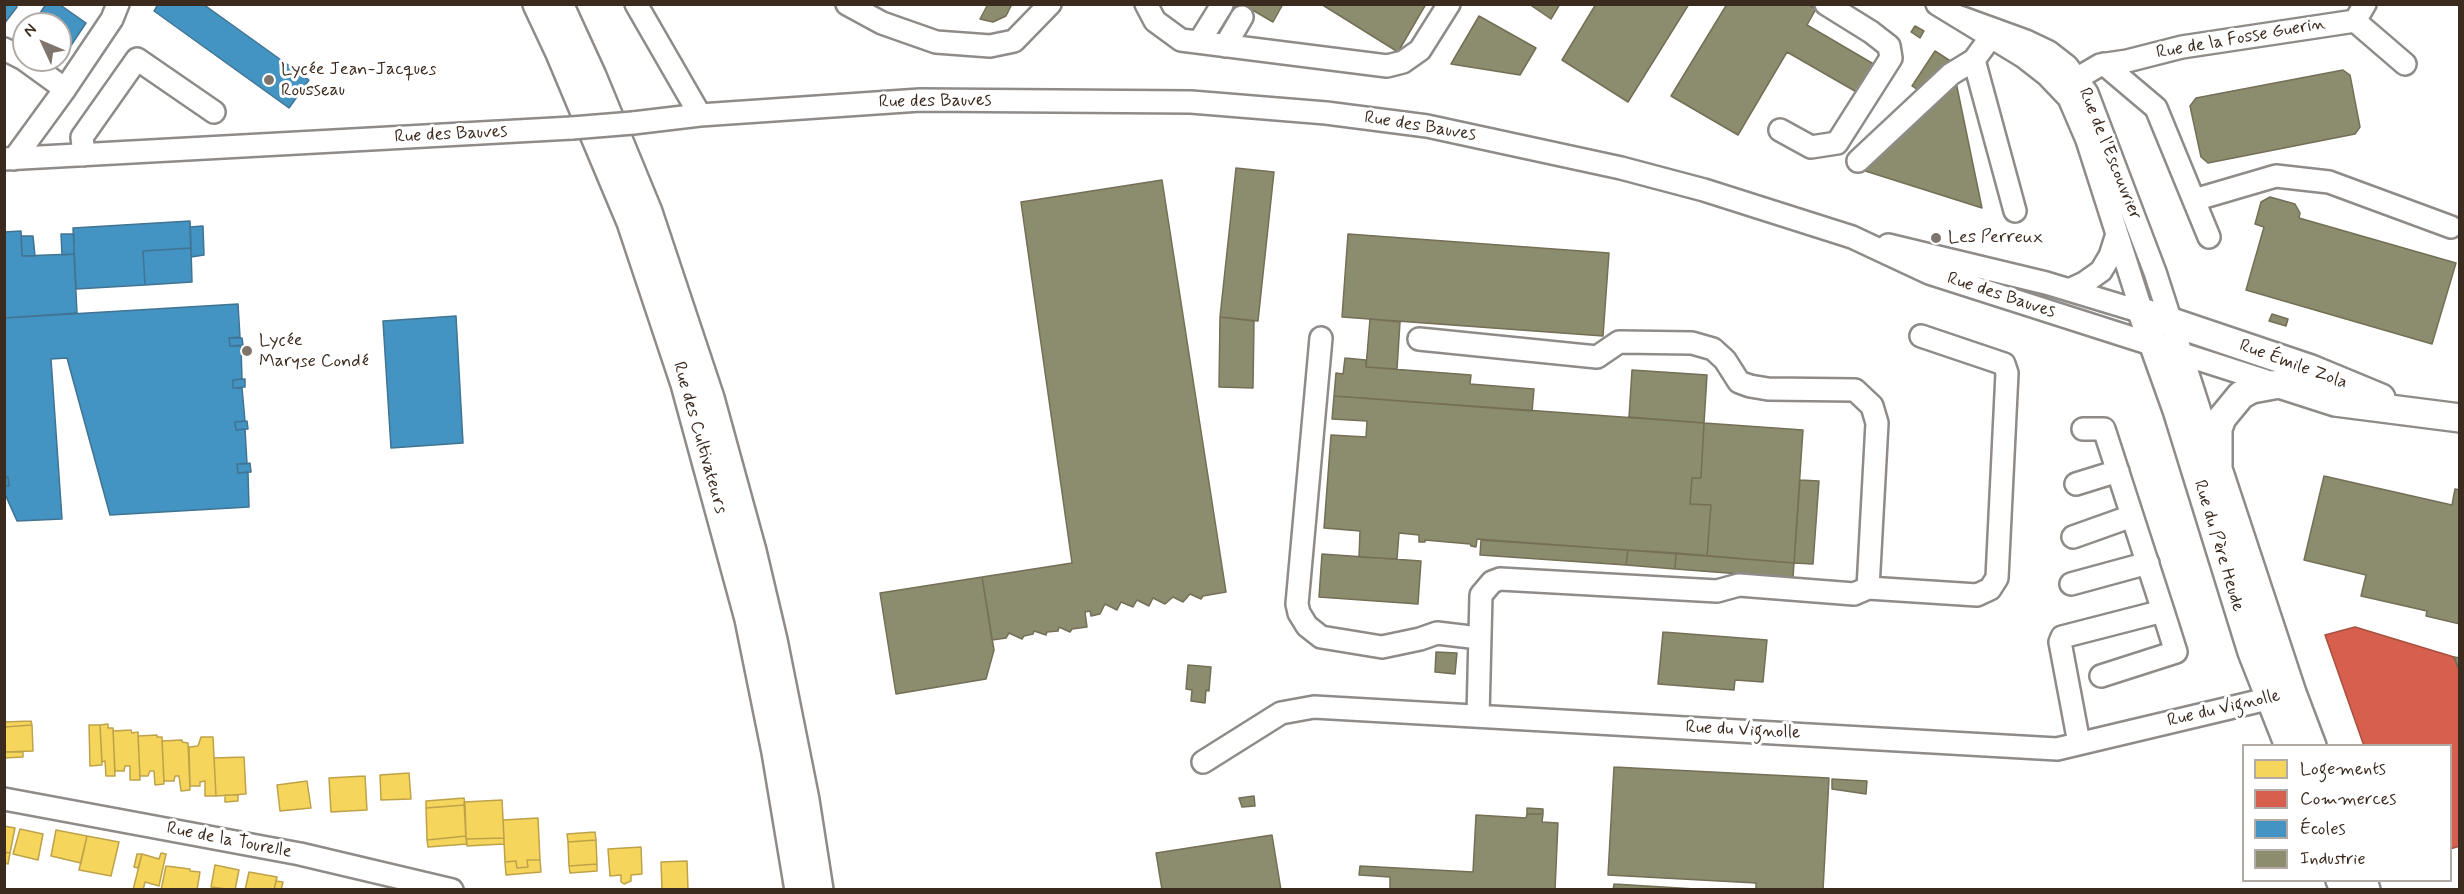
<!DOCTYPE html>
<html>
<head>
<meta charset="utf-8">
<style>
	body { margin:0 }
	#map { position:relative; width:2464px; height:894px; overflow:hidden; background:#fff; font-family:Mynerve,sans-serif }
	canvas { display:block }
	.frame { position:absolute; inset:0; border:6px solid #3b2a1e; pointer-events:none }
	.legend { position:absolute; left:2242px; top:744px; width:210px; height:138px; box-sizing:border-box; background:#fff; border:2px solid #b1aaa5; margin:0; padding:8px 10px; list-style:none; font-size:18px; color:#3b2a1e }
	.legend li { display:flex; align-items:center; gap:12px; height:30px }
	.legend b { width:30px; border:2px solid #b1aaa5 }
	.north { position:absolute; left:12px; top:12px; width:60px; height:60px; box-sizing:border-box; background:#fff; border:2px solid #b1aaa5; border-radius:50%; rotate:314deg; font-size:16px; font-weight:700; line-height:24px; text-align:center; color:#3b2a1e }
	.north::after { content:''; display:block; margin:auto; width:21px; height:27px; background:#80756d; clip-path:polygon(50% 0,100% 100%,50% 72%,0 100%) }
</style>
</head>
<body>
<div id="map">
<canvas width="2464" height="894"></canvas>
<div class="frame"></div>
<ul class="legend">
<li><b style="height:16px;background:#f6d55c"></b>Logements</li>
<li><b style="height:16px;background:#d6604d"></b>Commerces</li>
<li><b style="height:16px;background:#4393c3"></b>Écoles</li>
<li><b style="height:16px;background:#8c8c6e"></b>Industrie</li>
</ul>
<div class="north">N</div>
</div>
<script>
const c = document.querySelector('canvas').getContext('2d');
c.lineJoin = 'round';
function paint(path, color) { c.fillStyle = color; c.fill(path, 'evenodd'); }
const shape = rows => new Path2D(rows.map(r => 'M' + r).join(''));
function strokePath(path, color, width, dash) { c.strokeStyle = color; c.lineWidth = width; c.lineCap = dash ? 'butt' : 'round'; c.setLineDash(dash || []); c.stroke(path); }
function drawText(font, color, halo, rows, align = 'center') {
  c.font = font + ' Mynerve,sans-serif'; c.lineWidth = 6; c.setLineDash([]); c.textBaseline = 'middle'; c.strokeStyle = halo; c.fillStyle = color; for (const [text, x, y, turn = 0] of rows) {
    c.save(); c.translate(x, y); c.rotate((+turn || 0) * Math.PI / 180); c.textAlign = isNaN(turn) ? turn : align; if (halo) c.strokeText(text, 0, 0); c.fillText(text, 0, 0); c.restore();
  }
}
const homes = shape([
	[31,721,32,725,4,727,4,722,31,721],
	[108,724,108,728,113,728,115,776,106,776,105,761,102,762,100,725,108,724],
	[32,725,33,751,4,752,4,727,32,725],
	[89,725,100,725,102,765,90,766,89,725],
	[131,730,132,733,138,732,140,780,130,780,130,766,125,766,124,771,115,771,113,731,131,730],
	[157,735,157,737,162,737,164,784,155,785,154,771,150,771,148,776,140,776,138,736,157,735],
	[201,737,213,737,216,796,205,796,205,781,200,782,200,786,190,786,189,747,198,746,201,737],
	[182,740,182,742,188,743,190,790,181,791,179,776,175,776,174,781,164,781,162,741,182,740],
	[4,752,23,752,23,757,4,758,4,752],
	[244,757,246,794,216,796,214,758,244,757],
	[409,773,411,799,381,800,380,775,409,773],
	[365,776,367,810,331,812,329,778,365,776],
	[307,781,311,808,280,811,277,785,307,781],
	[225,795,238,795,238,801,225,802,225,795],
	[464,798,465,805,426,808,426,801,464,798],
	[502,800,504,838,466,839,464,802,502,800],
	[465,805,466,836,427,840,426,808,465,805],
	[538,818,540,860,527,860,528,867,517,868,516,861,505,862,503,820,538,818],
	[4,826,15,828,10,853,4,852,4,826],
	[20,829,43,834,38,860,13,854,20,829],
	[56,830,87,836,81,863,51,856,56,830],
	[595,832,596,840,568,842,567,834,595,832],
	[87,836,119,842,111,876,79,870,87,836],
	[466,836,467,844,428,847,427,840,466,836],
	[504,838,504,844,467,846,466,839,504,838],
	[596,840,597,864,569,866,568,842,596,840],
	[641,847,642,874,631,875,631,881,624,884,621,882,621,875,610,876,608,849,641,847],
	[4,852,10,853,8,864,4,863,4,852],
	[161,853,166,854,159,886,145,882,143,890,133,890,142,854,159,859,161,853],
	[137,854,142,854,138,868,134,867,137,854],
	[527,860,540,860,541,872,506,875,505,862,516,861,517,868,528,867,527,860],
	[687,861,688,889,662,890,661,862,687,861],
	[597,864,597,871,570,873,569,866,597,864],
	[215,865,239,870,235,890,211,887,215,865],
	[166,866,190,869,190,871,200,872,197,890,161,890,166,866],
	[249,872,277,877,274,890,245,890,249,872],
	[276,881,283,882,281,890,274,890,276,881]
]);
const shops = shape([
	[2355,627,2454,657,2460,672,2460,846,2450,849,2450,746,2364,746,2325,635,2355,627]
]);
const schools = shape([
	[4,4,16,4,17,7,4,24,4,4],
	[46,4,59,4,86,23,64,56,60,55,60,24,33,24,46,4],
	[158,4,203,4,309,80,289,108,154,11,158,4],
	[190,221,191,248,143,251,145,285,76,289,73,228,190,221],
	[203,226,204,255,191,257,190,227,203,226],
	[21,231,22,256,74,254,77,313,4,318,4,232,21,231],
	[61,234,74,234,74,254,62,255,61,234],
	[21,236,33,236,35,256,22,256,21,236],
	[191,248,192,282,145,285,143,251,191,248],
	[238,304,240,337,229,338,230,346,241,346,242,379,233,380,233,388,242,388,245,421,235,422,236,430,245,429,247,464,237,464,238,473,248,472,249,507,110,515,67,358,51,359,62,519,17,521,4,492,4,486,9,486,8,477,4,478,4,318,238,304],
	[456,316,463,443,391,448,383,321,456,316],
	[229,338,242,338,243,345,230,346,229,338],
	[245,379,245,387,233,388,233,380,245,379],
	[247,421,248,429,236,430,235,422,247,421],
	[250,463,251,472,238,473,237,464,250,463],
	[8,477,9,486,4,486,4,478,8,477]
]);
const industry = shape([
	[988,4,1012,4,1006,16,993,22,980,19,988,4],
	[1242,4,1283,4,1273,22,1242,4],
	[1321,4,1426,4,1398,52,1321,4],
	[1529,4,1560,4,1551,19,1529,4],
	[1596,4,1689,4,1628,102,1562,60,1596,4],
	[1727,4,1808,4,1816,9,1807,25,1877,66,1860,94,1787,52,1738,135,1671,96,1727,4],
	[1479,16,1536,48,1520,75,1451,64,1479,16],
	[1915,26,1924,31,1920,38,1911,32,1915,26],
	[1935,51,1952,62,1921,92,1912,86,1935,51],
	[2343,70,2350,75,2360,127,2355,134,2208,163,2201,157,2190,106,2196,98,2343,70],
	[1956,82,1982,208,1859,169,1956,82],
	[1236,168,1274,172,1258,321,1220,317,1236,168],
	[1162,180,1226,592,1203,596,1201,599,1190,594,1183,602,1173,597,1165,604,1153,598,1149,606,1137,600,1133,607,1121,602,1117,610,1105,604,1100,614,1091,616,1090,611,1085,612,1087,627,1072,629,1070,632,1059,627,1058,631,1047,632,1046,635,1034,631,1033,634,1024,636,1022,639,1009,633,1006,638,992,640,982,577,1072,563,1021,202,1162,180],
	[2270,197,2295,204,2300,213,2299,218,2456,263,2432,344,2246,290,2264,227,2255,224,2261,202,2270,197],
	[1348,234,1609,253,1603,336,1342,317,1348,234],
	[2272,314,2288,319,2286,326,2269,321,2272,314],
	[1220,317,1254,321,1253,388,1219,387,1220,317],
	[1370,319,1400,322,1397,369,1366,367,1370,319],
	[1345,358,1366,360,1366,367,1471,375,1470,384,1534,389,1532,411,1334,396,1336,373,1343,374,1345,358],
	[1632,370,1707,375,1704,423,1629,417,1632,370],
	[1334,396,1704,423,1701,478,1692,478,1690,504,1711,505,1707,556,1477,539,1476,547,1471,546,1470,544,1425,540,1425,542,1419,542,1419,535,1399,533,1397,559,1359,557,1360,531,1324,528,1331,435,1366,437,1367,421,1332,419,1334,396],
	[1704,423,1803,430,1794,563,1707,556,1711,505,1690,504,1692,478,1701,478,1704,423],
	[2324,476,2452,505,2455,489,2460,490,2460,624,2426,616,2427,611,2361,596,2366,575,2304,560,2324,476],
	[1800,480,1819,481,1813,564,1794,563,1800,480],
	[1481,540,1628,550,1626,565,1480,555,1481,540],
	[1628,550,1676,553,1675,569,1626,565,1628,550],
	[1676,553,1794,563,1793,578,1675,569,1676,553],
	[1322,554,1421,561,1418,604,1319,597,1322,554],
	[982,577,994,650,986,679,896,694,880,593,982,577],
	[1663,632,1767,640,1763,682,1735,680,1734,690,1658,684,1663,632],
	[1436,652,1457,653,1455,674,1435,672,1436,652],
	[2454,657,2460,658,2460,672,2454,657],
	[1188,665,1211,667,1209,691,1206,690,1205,703,1191,701,1192,690,1186,689,1188,665],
	[1614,767,1829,778,1823,890,1756,890,1756,883,1608,875,1614,767],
	[1832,779,1867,781,1866,794,1832,789,1832,779],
	[1254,796,1255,806,1242,807,1239,798,1254,796],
	[1527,808,1543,809,1543,814,1527,814,1527,808],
	[1527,814,1543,814,1542,822,1558,823,1555,890,1390,890,1390,877,1359,875,1360,866,1473,872,1476,815,1526,818,1527,814],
	[1272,835,1281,890,1162,890,1156,853,1272,835],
	[1614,884,1712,890,1613,890,1614,884]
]);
const minor = shape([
	[636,4,700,115],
	[847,4,882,23,936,42,990,46,1014,41,1050,4],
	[1146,4,1155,21,1181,40,1387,66,1403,62,1420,50,1449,4],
	[1937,4,2024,57,2047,75,2069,98,2087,140,2142,312],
	[1960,17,2026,41,2049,52,2067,66,2087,93,2155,272,2214,455],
	[2355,21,2405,64],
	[1996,30,1974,60,2015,211],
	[1199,42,1222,5],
	[1225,46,1242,17],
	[4,49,24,59],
	[25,60,65,89],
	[2104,64,2156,108,2209,237],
	[2066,85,2100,65,2127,61,2182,47,2355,21,2365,4],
	[633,123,700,115,920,100,1191,102,1326,113,1427,126,1621,168,1704,190,1852,237,1929,273,2276,384],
	[1780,130,1811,147,1837,143,1891,58,1889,46,1871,32,1826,4],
	[84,155,82,137,137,59,214,112],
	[4,159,572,128],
	[14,159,65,89,112,19,118,4],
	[1858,161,1951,74,1974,60],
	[2194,200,2276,176,2329,182,2451,227],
	[1888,245,2046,283,2142,312],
	[2071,289,2084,283,2101,271,2110,256,2117,234],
	[1321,338,1297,604,1299,613,1307,626,1321,637,1382,647,1420,639,1437,633,1479,638],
	[1419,339,1597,357,1619,342,1692,343,1713,349,1725,360,1739,382,1750,386,1768,389,1855,390,1872,406,1877,423,1868,588],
	[2076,484,2118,471],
	[2073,537,2132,516],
	[2071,584,2148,563],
	[2101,676,2176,652,2163,611],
	[1478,716,1481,595,1492,582,1500,579,1717,591,1739,585,1854,594,1868,588,1977,595,1990,589,1997,578,2007,373,2004,364,1921,336],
	[2079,743,2060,642,2062,637,2163,611,2104,429,2083,429],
	[1203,762,1281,713,1314,707,2057,749,2284,695],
	[4,799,300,854,452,890]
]);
const major = shape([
	[537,4,560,53,631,222,685,384,749,619,776,752,799,890],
	[559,4,592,76,648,212,710,398,752,551,773,640,805,800,819,890],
	[2142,312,2177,410,2252,652,2289,746],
	[2142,312,2311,369,2381,398],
	[2312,746,2292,693,2218,469,2218,429,2222,418,2241,395,2252,389,2279,384,2335,402,2460,418],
	[2340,880,2344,890],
	[2363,880,2366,890]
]);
const minorBridge = shape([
	[572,128,633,123]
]);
const markers = [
	[269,80,6,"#80756d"],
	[1936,238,6,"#80756d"],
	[247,351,6,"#80756d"]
];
const streetNames = [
	["Rue de la Fosse Guerin",2241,39,-10],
	["Rue des Bauves",935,102,-1],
	["Rue des Bauves",1420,127,9],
	["Rue des Bauves",451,135,-3],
	["Rue de l'Escouvrier",2109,154,68],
	["Rue des Bauves",2001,296,18],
	["Rue Émile Zola",2293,365,20],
	["Rue des Cultivateurs",699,438,74],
	["Rue du Père Heude",2218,546,73],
	["Rue du Vignolle",2224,709,-13],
	["Rue du Vignolle",1743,731,3],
	["Rue de la Tourelle",229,841,11]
];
const poiNames = [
	["Lycée Jean-Jacques",281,70],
	["Rousseau",281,91],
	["Les Perreux",1948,238],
	["Lycée",259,341],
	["Maryse Condé",259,362]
];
paint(homes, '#f6d55c');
strokePath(homes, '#bea249', 1.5);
paint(shops, '#d6604d');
strokePath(shops, '#a8503f', 1.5);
paint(schools, '#4393c3');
strokePath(schools, '#417492', 1.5);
paint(industry, '#8c8c6e');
strokePath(industry, '#746f56', 1.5);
strokePath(minor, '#8e8b88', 26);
strokePath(major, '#8e8b88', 32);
strokePath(minor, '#fff', 21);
strokePath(major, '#fff', 27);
strokePath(minorBridge, '#8e8b88', 26, []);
strokePath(minorBridge, '#fff', 21);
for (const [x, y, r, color] of markers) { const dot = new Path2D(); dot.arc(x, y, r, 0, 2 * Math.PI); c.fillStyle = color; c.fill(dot); strokePath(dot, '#fff', 2); }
drawText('18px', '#3b2a1e', '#fff', streetNames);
drawText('18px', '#3b2a1e', '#fff', poiNames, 'left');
</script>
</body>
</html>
